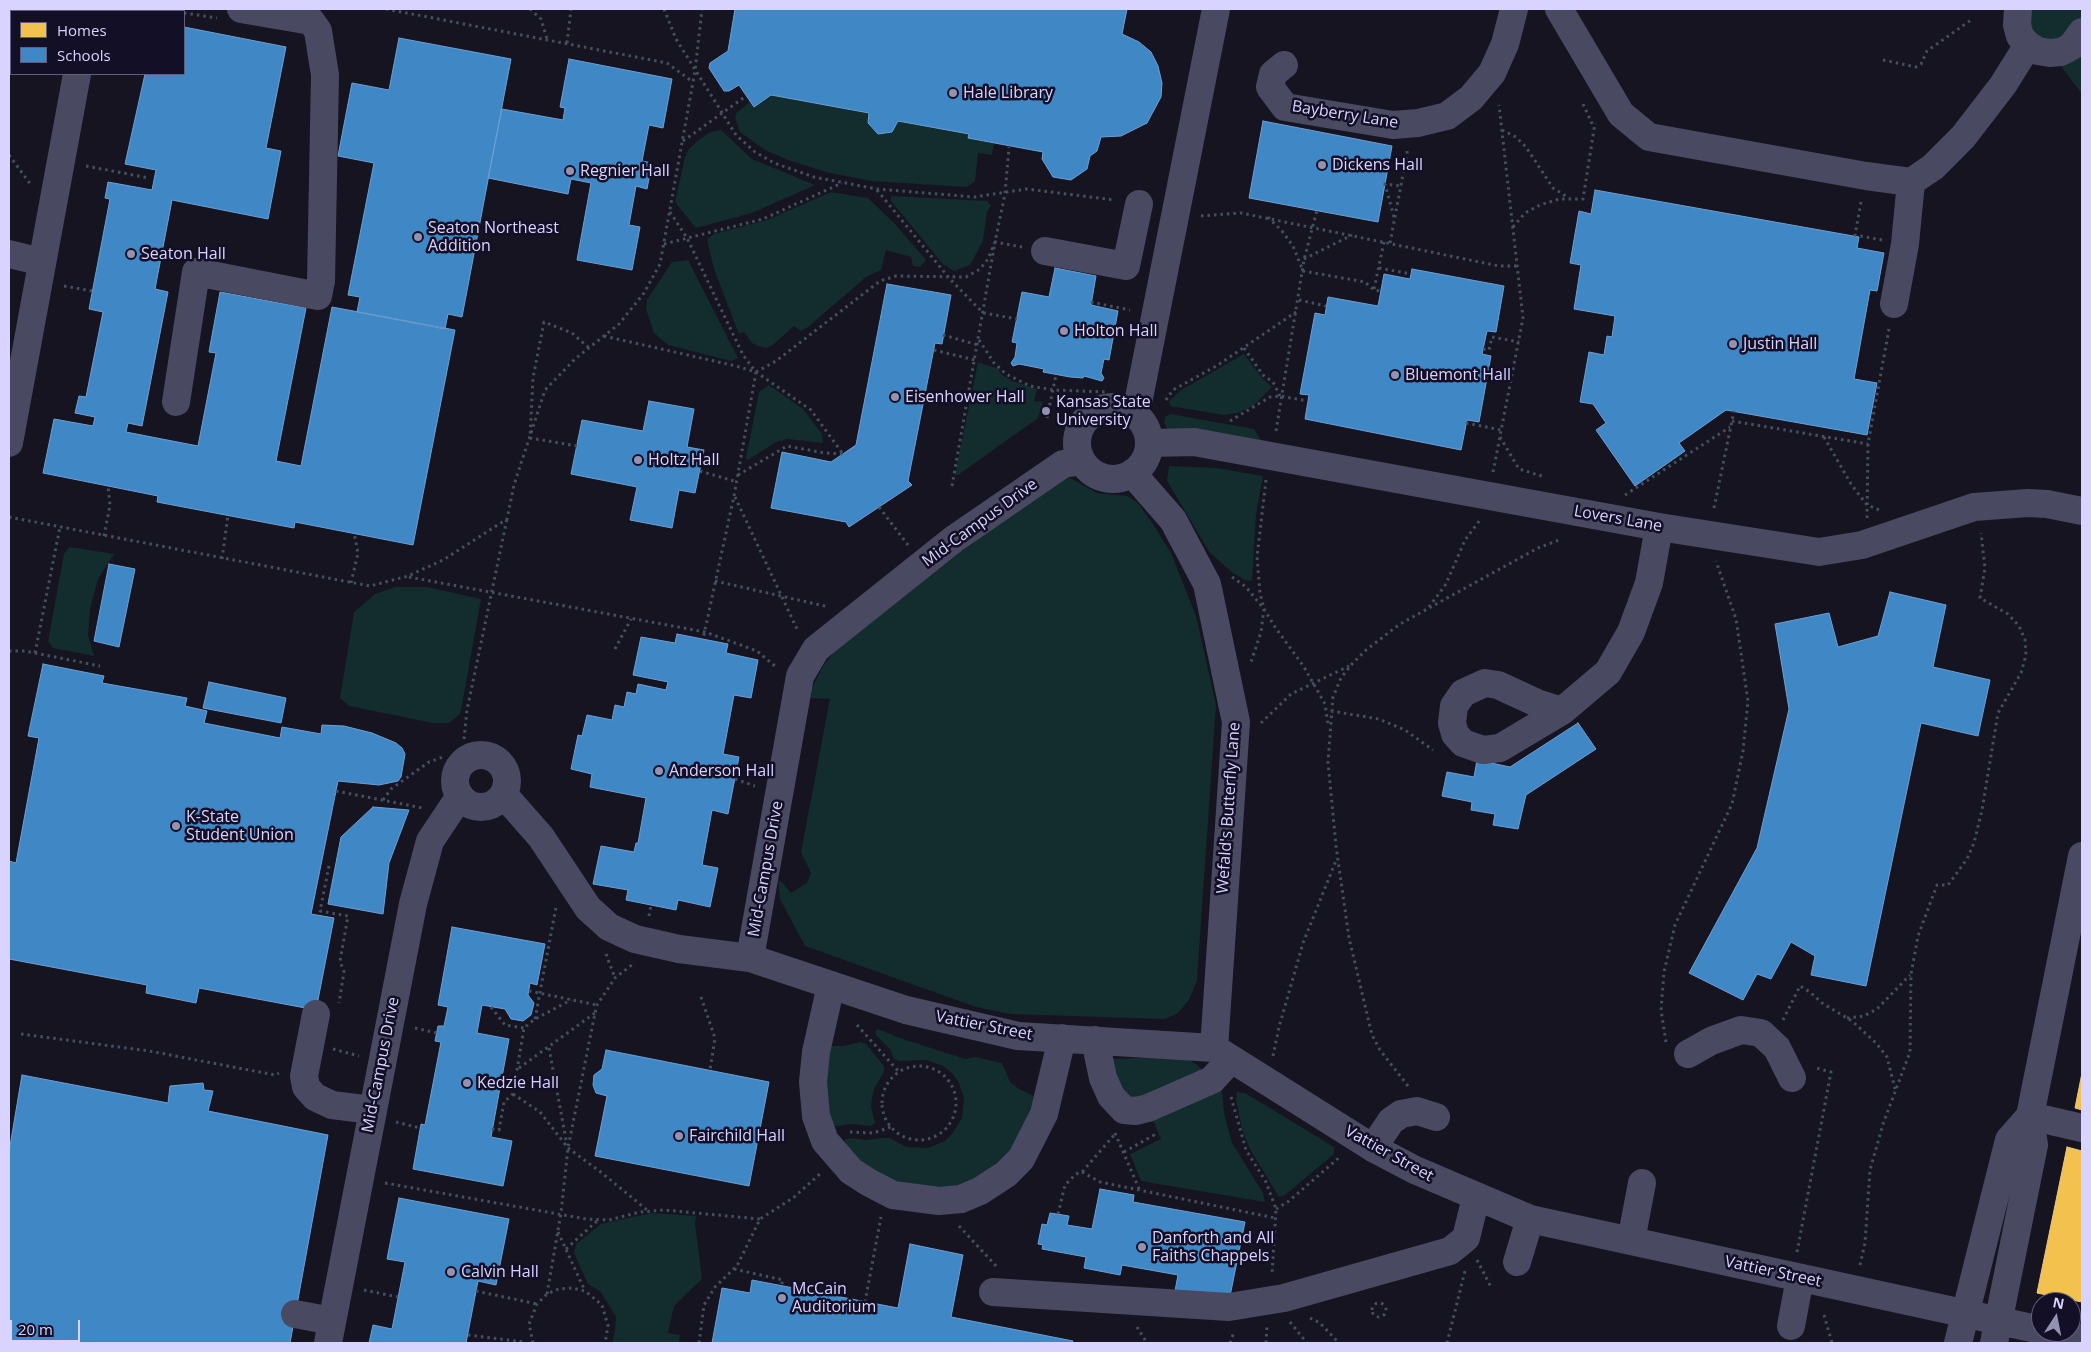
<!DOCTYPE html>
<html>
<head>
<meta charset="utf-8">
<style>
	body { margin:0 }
	#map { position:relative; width:2091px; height:1352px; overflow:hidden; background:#161421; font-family:"Open Sans",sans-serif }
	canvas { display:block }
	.frame { position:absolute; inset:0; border:10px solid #d9d4ff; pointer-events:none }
	.legend { position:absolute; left:10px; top:10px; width:175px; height:65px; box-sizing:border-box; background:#130f26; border:1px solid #625e7d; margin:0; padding:6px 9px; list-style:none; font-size:15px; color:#d9d4ff }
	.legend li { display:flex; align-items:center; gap:10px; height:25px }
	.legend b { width:25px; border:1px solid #625e7d }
	.north { position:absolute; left:2031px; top:1292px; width:50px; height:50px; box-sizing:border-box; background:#130f26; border:1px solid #625e7d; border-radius:50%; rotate:11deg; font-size:14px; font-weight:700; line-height:20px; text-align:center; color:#d9d4ff }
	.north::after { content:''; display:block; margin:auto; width:18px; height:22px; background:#9591b1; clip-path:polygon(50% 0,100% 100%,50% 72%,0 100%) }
	.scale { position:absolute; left:10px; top:1320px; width:70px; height:22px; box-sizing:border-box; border:2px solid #d9d4ff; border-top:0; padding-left:6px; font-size:15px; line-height:18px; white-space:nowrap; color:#d9d4ff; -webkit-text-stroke:4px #130f26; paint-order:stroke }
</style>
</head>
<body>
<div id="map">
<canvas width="2091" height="1352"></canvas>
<div class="frame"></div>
<ul class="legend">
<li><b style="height:14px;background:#f2c14e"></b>Homes</li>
<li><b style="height:14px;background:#3f88c5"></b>Schools</li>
</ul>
<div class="north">N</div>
<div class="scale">20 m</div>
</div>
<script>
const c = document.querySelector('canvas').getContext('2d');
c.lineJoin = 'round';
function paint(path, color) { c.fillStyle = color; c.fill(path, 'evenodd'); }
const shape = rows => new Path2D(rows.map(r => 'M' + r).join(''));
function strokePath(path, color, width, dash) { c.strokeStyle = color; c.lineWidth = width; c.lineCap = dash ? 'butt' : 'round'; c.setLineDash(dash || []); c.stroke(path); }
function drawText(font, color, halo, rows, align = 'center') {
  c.font = font + ' "Open Sans",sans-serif'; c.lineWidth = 5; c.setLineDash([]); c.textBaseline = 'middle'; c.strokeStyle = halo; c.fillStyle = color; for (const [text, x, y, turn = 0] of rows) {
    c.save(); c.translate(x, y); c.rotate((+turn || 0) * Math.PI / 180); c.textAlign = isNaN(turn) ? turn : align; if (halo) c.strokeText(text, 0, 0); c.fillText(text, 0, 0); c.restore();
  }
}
const green = shape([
	[2018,9,2082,9,2082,94,2021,13],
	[771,95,869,113,868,123,878,134,892,132,898,121,969,134,969,138,994,143,992,155,978,153,975,181,967,187,871,181,830,173,788,160,765,150,740,132,735,117,737,112,750,102,754,107],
	[721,130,752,159,815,185,752,213,696,228,675,202,685,157,689,149,699,140,710,132],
	[831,192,868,198,895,224,926,260,920,267,913,266,911,257,886,250,881,270,866,277,808,327,801,331,794,326,773,345,766,348,758,346,752,343,744,332,739,334,714,269,707,239,714,234,767,220],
	[891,196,987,201,991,206,987,211,983,241,970,265,954,271,943,264,891,201],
	[688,260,738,358,731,361,668,345,654,333,646,309,647,300,672,262],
	[1244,354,1263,379,1272,387,1254,405,1241,412,1224,415,1170,406,1169,401,1181,390],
	[978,362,998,369,1002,375,1012,381,1037,389,1034,401,1043,402,1038,418,958,475,955,475],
	[769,385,803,409,822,434,823,443,787,439,776,442,748,460,746,458,759,392],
	[1170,414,1254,429,1262,442,1171,436,1164,423,1165,417],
	[1169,466,1217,468,1263,476,1256,514,1252,581,1245,580,1233,573,1210,553,1167,481],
	[1067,476,1097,493,1127,496,1137,502,1153,524,1171,553,1196,616,1216,705,1197,980,1189,1000,1178,1013,1165,1019,1011,1014,976,1007,805,946,780,899,778,881,782,882,791,893,807,883,811,873,801,852,830,699,810,698,811,690,823,666,834,652,1052,480],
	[69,547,114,554,98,579,90,609,88,635,94,656,53,648,48,641,64,554],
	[395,587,427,587,481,599,462,705,460,714,449,723,433,723,349,706,340,698,354,612,375,594],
	[878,1029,900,1038,965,1059,976,1057,1002,1063,1010,1082,1019,1089,1036,1097,1030,1119,1013,1150,991,1170,964,1184,949,1188,919,1189,876,1175,843,1147,844,1140,850,1138,865,1140,883,1138,890,1138,906,1147,928,1148,945,1141,952,1134,962,1118,964,1098,958,1081,952,1073,943,1066,927,1060,899,1061,894,1059,890,1049,876,1035,875,1031],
	[860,1042,866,1044,884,1066,884,1072,875,1087,872,1097,871,1107,875,1123,871,1126,853,1124,836,1126,830,1124,823,1093,828,1046,844,1046],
	[1160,1057,1190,1060,1201,1068,1203,1072,1139,1099,1121,1096,1112,1059],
	[1222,1091,1224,1113,1232,1143,1263,1193,1265,1202,1141,1181,1130,1154,1161,1139,1153,1120],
	[1237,1092,1245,1093,1334,1147,1334,1154,1285,1195,1279,1197,1250,1149,1242,1129,1236,1100],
	[651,1213,696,1216,695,1223,702,1279,674,1306,668,1333,680,1335,679,1343,612,1343,615,1331,616,1317,600,1291,588,1284,574,1253,576,1244,601,1224]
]);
const homes = shape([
	[2082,1073,2082,1110,2075,1108,2082,1073],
	[2067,1147,2082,1151,2082,1302,2037,1293,2067,1147]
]);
const schools = shape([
	[735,9,1127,9,1122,34,1139,42,1151,52,1158,66,1162,83,1161,97,1147,123,1121,136,1101,137,1097,151,1090,156,1087,169,1071,180,1053,177,1042,159,1043,152,968,138,969,134,898,121,892,132,878,134,868,123,869,113,771,95,754,107,739,85,729,91,724,91,709,68,710,63,728,51,735,9],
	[184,27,286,47,266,148,281,151,268,219,172,200,155,289,168,292,142,426,128,423,126,432,198,446,216,353,209,352,220,292,306,308,276,461,301,466,332,307,455,330,413,545,295,522,294,528,157,502,158,496,43,473,54,419,93,426,95,417,75,413,79,396,86,397,103,312,89,309,110,199,105,198,108,182,152,190,156,170,125,164,145,74,184,74,184,27],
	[399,38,511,59,462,317,448,314,445,329,357,312,360,297,348,295,374,163,338,156,352,83,389,90,399,38],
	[569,59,672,79,663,128,649,125,642,161,652,163,647,189,636,186,629,225,640,227,632,270,577,260,591,183,571,179,568,194,488,178,502,109,563,120,565,108,560,107,569,59],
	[1263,121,1392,146,1378,222,1249,198,1263,121],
	[1595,190,1859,237,1857,248,1884,253,1877,291,1870,290,1854,379,1877,383,1867,435,1726,410,1679,443,1685,451,1635,486,1596,430,1606,423,1593,404,1580,402,1589,352,1604,355,1607,336,1612,337,1615,316,1574,309,1581,265,1570,263,1579,211,1591,214,1595,190],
	[1055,268,1096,276,1091,305,1118,311,1109,360,1104,359,1101,373,1104,378,1102,381,1084,376,1083,378,1070,377,1043,372,1044,369,1019,364,1013,366,1011,363,1015,357,1017,343,1012,342,1022,292,1049,297,1055,268],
	[1412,269,1504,286,1496,332,1487,331,1482,354,1491,356,1479,422,1467,420,1461,450,1305,419,1309,395,1300,394,1315,313,1325,315,1328,297,1378,306,1384,274,1410,279,1412,269],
	[887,284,951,295,942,344,935,343,908,481,912,485,849,527,846,522,771,508,782,452,831,462,856,445,887,284],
	[649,401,694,409,687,447,704,450,695,493,679,490,672,528,630,520,637,487,571,474,582,420,643,431,649,401],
	[109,564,135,569,119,647,94,641,109,564],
	[1890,592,1946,605,1933,667,1990,680,1978,736,1921,723,1866,986,1811,975,1815,956,1791,942,1771,979,1757,974,1743,1000,1689,973,1757,848,1789,709,1775,624,1829,613,1838,647,1878,636,1890,592],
	[677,634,728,644,726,653,758,660,751,698,734,695,723,754,739,757,728,814,712,810,702,865,718,868,710,907,678,900,676,910,626,900,628,890,593,884,601,846,634,852,636,843,638,843,646,798,590,787,592,774,571,769,578,735,582,736,587,715,612,720,615,705,624,707,627,692,636,694,638,684,666,690,668,682,633,675,641,637,675,643,677,634],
	[43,664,104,676,102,683,187,698,185,706,207,711,204,723,280,738,282,727,321,734,322,725,344,726,372,733,396,743,402,748,405,754,401,777,398,781,379,785,338,781,311,914,334,918,316,1010,199,988,196,1003,146,993,147,985,9,959,9,861,16,863,39,738,28,736,43,664],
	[209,682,286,698,281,723,203,708,209,682],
	[1578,723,1596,749,1526,795,1518,829,1493,825,1495,814,1471,810,1472,802,1442,796,1447,772,1474,777,1477,760,1510,767,1578,723],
	[373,807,409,810,389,863,383,914,328,904,341,837,373,807],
	[452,927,545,944,537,985,530,983,528,995,534,1003,531,1015,523,1021,511,1019,505,1009,482,1005,477,1033,509,1039,491,1137,512,1141,503,1186,413,1169,421,1124,425,1125,441,1042,435,1041,438,1026,444,1026,448,1007,438,1005,452,927],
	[606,1050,769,1082,749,1186,595,1156,607,1096,596,1093,593,1085,594,1075,602,1069,606,1050],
	[22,1075,168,1103,170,1086,203,1083,204,1090,213,1091,208,1111,328,1135,290,1343,9,1343,9,1152,22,1075],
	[1100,1189,1134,1195,1133,1202,1245,1222,1229,1301,1175,1291,1178,1275,1122,1265,1120,1275,1084,1268,1086,1257,1042,1249,1043,1245,1038,1244,1042,1224,1047,1225,1050,1213,1069,1216,1067,1225,1092,1229,1100,1189],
	[399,1198,509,1219,496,1285,478,1281,466,1343,369,1343,373,1325,392,1329,405,1262,387,1259,399,1198],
	[910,1244,963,1255,951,1317,1073,1341,1072,1343,712,1343,722,1288,750,1293,752,1280,898,1308,910,1244]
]);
const path = shape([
	[159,9,175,11],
	[386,9,667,63,693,82],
	[530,9,541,19,547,39],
	[664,9,676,39,736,135,755,152,774,163,814,177,877,189,974,197,1027,189,1114,200],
	[184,13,217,18],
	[567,43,571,9],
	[1883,60,1916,67,1921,64,1927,51,1971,20],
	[1583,104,1594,128],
	[1502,130,1516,137,1526,147,1553,188,1569,198],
	[683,141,746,96],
	[9,155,31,185],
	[86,166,149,178],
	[877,190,950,279,978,308,984,313,1017,319],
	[1861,202,1855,235,1882,240],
	[670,212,687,238,743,355,756,372,734,496,703,639],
	[1201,216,1241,213,1499,266,1517,266],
	[1268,217,1282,231,1293,246,1303,271,1365,282,1374,290,1380,291],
	[1394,217,1385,184,1401,186],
	[1513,227,1525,213,1540,205,1559,199,1583,199,1595,123],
	[1390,243,1408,148],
	[664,244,763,219,842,183],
	[1304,259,1352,235],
	[1379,268,1411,274],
	[64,286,92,291],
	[1374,289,1384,242],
	[1299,300,1326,306],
	[1091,302,1130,310],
	[943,335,978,345],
	[604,336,736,366,756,372,811,410,843,454],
	[979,340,994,363,1006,374,1030,386,1053,390,1107,392],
	[1244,348,1263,375,1273,382,1280,396],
	[1483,349,1489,350,1492,337,1519,342],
	[934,350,975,360],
	[756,372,776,361,880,281,896,276,966,277,980,269,988,259,995,242,1005,194,1009,147],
	[1166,400,1173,390,1218,365,1296,312],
	[1047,418,1056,375],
	[1230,421,1270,397,1280,396,1308,401],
	[1732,421,1868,444],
	[1466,423,1501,430],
	[1276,431,1304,260,1317,210],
	[1500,437,1519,469,1545,477],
	[1824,437,1851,484,1867,505,1882,511],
	[577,446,530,438,533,378,544,322,572,333,589,348],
	[700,471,737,482],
	[1493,472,1523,318,1499,105],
	[738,475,787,446,825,453,843,454],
	[1266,480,1257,557,1260,593,1264,609,1275,627,1304,667,1325,704,1328,724],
	[952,486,995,242,1022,247],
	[1625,495,1730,427],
	[735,497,798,631],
	[879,507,908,545],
	[1714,508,1734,411],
	[9,517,370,586,408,576,443,560,507,519,514,485,545,390,575,359,619,324,644,293,660,264,695,71,702,9],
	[1867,518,1868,444,1889,329],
	[104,536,110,505,108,486],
	[222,559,228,515],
	[409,577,705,632,757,651,776,667],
	[1232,577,1246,587,1264,609,1261,632,1251,662],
	[715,581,829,607],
	[351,583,358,553,354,533],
	[1429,607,1446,584,1465,540,1480,520],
	[615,649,631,619],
	[9,651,25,651,100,666],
	[35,653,60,527],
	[1331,711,1379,719,1405,730,1433,750],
	[1261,723,1291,694,1349,666],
	[464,739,467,710,507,519],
	[735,779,755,786],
	[336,791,423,808],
	[383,800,391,789,429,762,443,757],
	[329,866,320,911,348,916,340,961,344,972,339,1003],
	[649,916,651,905],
	[606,954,615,978],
	[529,991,597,1005],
	[701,997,715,1038,710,1070],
	[491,1007,505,1025,524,1028],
	[1847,1018,1864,1016,1877,1009,1910,975],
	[535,1019,556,907],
	[1783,1020,1800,986,1810,992,1822,1003,1852,1021,1876,1043,1887,1057,1895,1089],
	[857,1025,900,1073],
	[415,1028,437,1033],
	[21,1034,149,1051,275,1075,279,1073],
	[1666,1042,1661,1010,1664,972,1675,925,1732,804,1743,751,1748,701,1736,619,1716,561],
	[549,1048,567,1145],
	[333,1049,359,1056],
	[1273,1056,1279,1027,1303,943,1337,858],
	'882 1103a37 37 0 1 1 74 0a37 37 0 1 1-74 0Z',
	[519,1068,595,1013],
	[1408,1086,1380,1050,1372,1035,1349,938,1336,846,1328,762,1333,697,1341,678,1351,665,1366,650,1400,624,1538,548,1559,540],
	[513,1094,540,1112,568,1148,602,1173,647,1210],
	[1231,1097,1246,1150,1266,1182,1276,1209,1272,1274],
	[396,1122,420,1128],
	[492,1129,499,1130,504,1102,513,1094,524,1028,535,1019,571,1000],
	[850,1132,873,1133,891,1127],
	[1115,1133,1140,1191],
	[1124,1152,1154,1135,1153,1131],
	[1082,1172,1100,1182,1275,1218],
	[385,1183,586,1219,609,1220,640,1212,664,1210,760,1219],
	[1276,1209,1289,1201,1341,1156],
	[1058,1214,1065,1185,1076,1174,1082,1172,1115,1134],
	[959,1226,997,1267],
	[558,1232,585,1291],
	[566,1249,598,1220],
	[1797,1252,1831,1072,1816,1068],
	[1477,1260,1491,1287],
	[1860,1265,1865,1243,1870,1170,1883,1124,1910,1052,1911,974,1918,936,1937,885,1948,885,1967,859,1974,843,1982,810,1998,713,2021,673,2026,655,2025,640,2019,626,2008,614,1980,598,1985,568,1981,533],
	[734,1269,783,1280,781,1286],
	[364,1290,398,1297],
	[476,1291,537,1304],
	[547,1294,561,1213,568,1148,595,1013,597,1005,615,978,633,964],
	[865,1302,881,1217],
	'1372 1310a7 7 0 1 1 14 0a7 7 0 1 1-14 0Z',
	[1824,1315,1832,1343],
	[1310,1318,1320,1323,1339,1343],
	[1290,1322,1307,1343],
	[1137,1327,1147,1343],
	[468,1335,524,1342],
	[533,1343,529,1324,537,1304,547,1294,559,1289,572,1288,585,1291,602,1305,608,1326,605,1343],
	[699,1343,704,1305,715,1287,737,1266,760,1219,793,1198,821,1173],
	[1230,1343,1234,1332],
	[1266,1343,1267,1326],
	[1447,1343,1465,1271]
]);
const minor = shape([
	[1559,9,1621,114,1649,137,1866,176,1911,182,1933,167,1963,137,2003,85,2028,45],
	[2018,9,2017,25,2020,36,2028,45,2038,51,2050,53,2061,52,2072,46,2082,32],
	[89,11,89,9],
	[1284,65,1273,74,1270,87,1285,107,1393,125,1418,123,1447,116,1471,98,1492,73,1505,44,1514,9],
	[1045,251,1126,266,1139,204],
	[9,254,42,262],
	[1894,304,1905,244,1911,182],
	[176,402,196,272,318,296,321,281,325,75,318,31,311,21,241,9],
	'1077 443a36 36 0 1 1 72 0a36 36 0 1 1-72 0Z',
	[1131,412,1139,398,1216,9],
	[9,443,77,74],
	[1149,443,1194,442,1659,527,1819,552,1862,545,1974,507,2028,503,2047,504,2082,511],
	[1132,473,1173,520,1207,584,1236,722,1214,1048],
	[1562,711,1537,703,1498,685,1485,683,1463,693,1454,706,1452,723,1455,734,1463,743,1483,750,1500,748,1562,711,1608,672,1631,632,1649,583,1659,527],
	'455 781a26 26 0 1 1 52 0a26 26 0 1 1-52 0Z',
	[504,795,541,837,588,908,609,927,635,939,679,949,750,958,906,1010,1018,1036,1214,1048,1373,1148,1415,1170,1530,1219,2041,1330],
	[750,958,800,676,816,649,954,539,1063,464,1082,461],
	[831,985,816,1052,813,1082,816,1116,825,1141,851,1171,868,1182,893,1195,939,1201,961,1199,980,1191,1006,1174,1021,1159,1044,1114,1062,1038],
	[316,1014,304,1076,306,1087,315,1097,332,1105,372,1110],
	[1095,1040,1103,1078,1111,1096,1124,1110,1136,1111,1148,1108,1212,1080,1231,1059],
	[1688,1054,1711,1041,1741,1030,1761,1033,1777,1048,1792,1078],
	[2030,1116,2082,1128],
	[1373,1148,1391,1121,1401,1114,1417,1111,1436,1117],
	[1631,1241,1642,1183],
	[1517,1262,1530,1219],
	[993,1292,1229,1307,1284,1298,1450,1251,1466,1238,1476,1197],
	[295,1314,332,1321],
	[1791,1326,1800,1278],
	[2052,1332,2082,1338],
	[328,1343,413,904,430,841,460,796],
	[1958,1343,2009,1140,2030,1116],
	[1994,1343,2034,1145,2030,1116,2082,856]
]);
const markers = [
	[953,93,5,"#9591b1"],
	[1322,165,5,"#9591b1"],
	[570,171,5,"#9591b1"],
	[418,237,5,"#9591b1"],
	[131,254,5,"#9591b1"],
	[1064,331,5,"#9591b1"],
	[1733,344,5,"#9591b1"],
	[1395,375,5,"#9591b1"],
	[895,397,5,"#9591b1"],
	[1046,411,5,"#9591b1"],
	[638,460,5,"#9591b1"],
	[659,771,5,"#9591b1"],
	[176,826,5,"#9591b1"],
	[467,1083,5,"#9591b1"],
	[679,1136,5,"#9591b1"],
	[1142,1247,5,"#9591b1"],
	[451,1272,5,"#9591b1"],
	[782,1298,5,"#9591b1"]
];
const poiNames = [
	["Hale Library",963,93],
	["Dickens Hall",1332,165],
	["Regnier Hall",580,171],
	["Seaton Northeast",428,228],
	["Addition",428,246],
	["Seaton Hall",141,254],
	["Holton Hall",1074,331],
	["Justin Hall",1743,344],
	["Bluemont Hall",1405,375],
	["Eisenhower Hall",905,397],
	["Kansas State",1056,402],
	["University",1056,420],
	["Holtz Hall",648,460],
	["Anderson Hall",669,771],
	["K-State",186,817],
	["Student Union",186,835],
	["Kedzie Hall",477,1083],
	["Fairchild Hall",689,1136],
	["Danforth and All",1152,1238],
	["Faiths Chappels",1152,1256],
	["Calvin Hall",461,1272],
	["McCain",792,1289],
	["Auditorium",792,1307]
];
const streetNames = [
	["Bayberry Lane",1345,115,9],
	["Lovers Lane",1618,519,10],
	["Mid-Campus Drive",980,523,-36],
	["Wefald's Butterfly Lane",1229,808,-86],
	["Mid-Campus Drive",766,869,-80],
	["Vattier Street",984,1026,11],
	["Mid-Campus Drive",381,1065,-79],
	["Vattier Street",1389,1154,29],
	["Vattier Street",1773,1272,12]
];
paint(green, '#132c2d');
paint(homes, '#f2c14e');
strokePath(homes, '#eac783', 1);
paint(schools, '#3f88c5');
strokePath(schools, '#6d9fd6', 1);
strokePath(path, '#44505f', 3, [2.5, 4]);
strokePath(minor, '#4a4962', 28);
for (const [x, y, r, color] of markers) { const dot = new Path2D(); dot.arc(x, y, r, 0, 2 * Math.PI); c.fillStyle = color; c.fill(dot); strokePath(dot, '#130f26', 2); }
drawText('16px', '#d9d4ff', '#130f26', poiNames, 'left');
drawText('16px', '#d9d4ff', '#130f26', streetNames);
</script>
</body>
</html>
